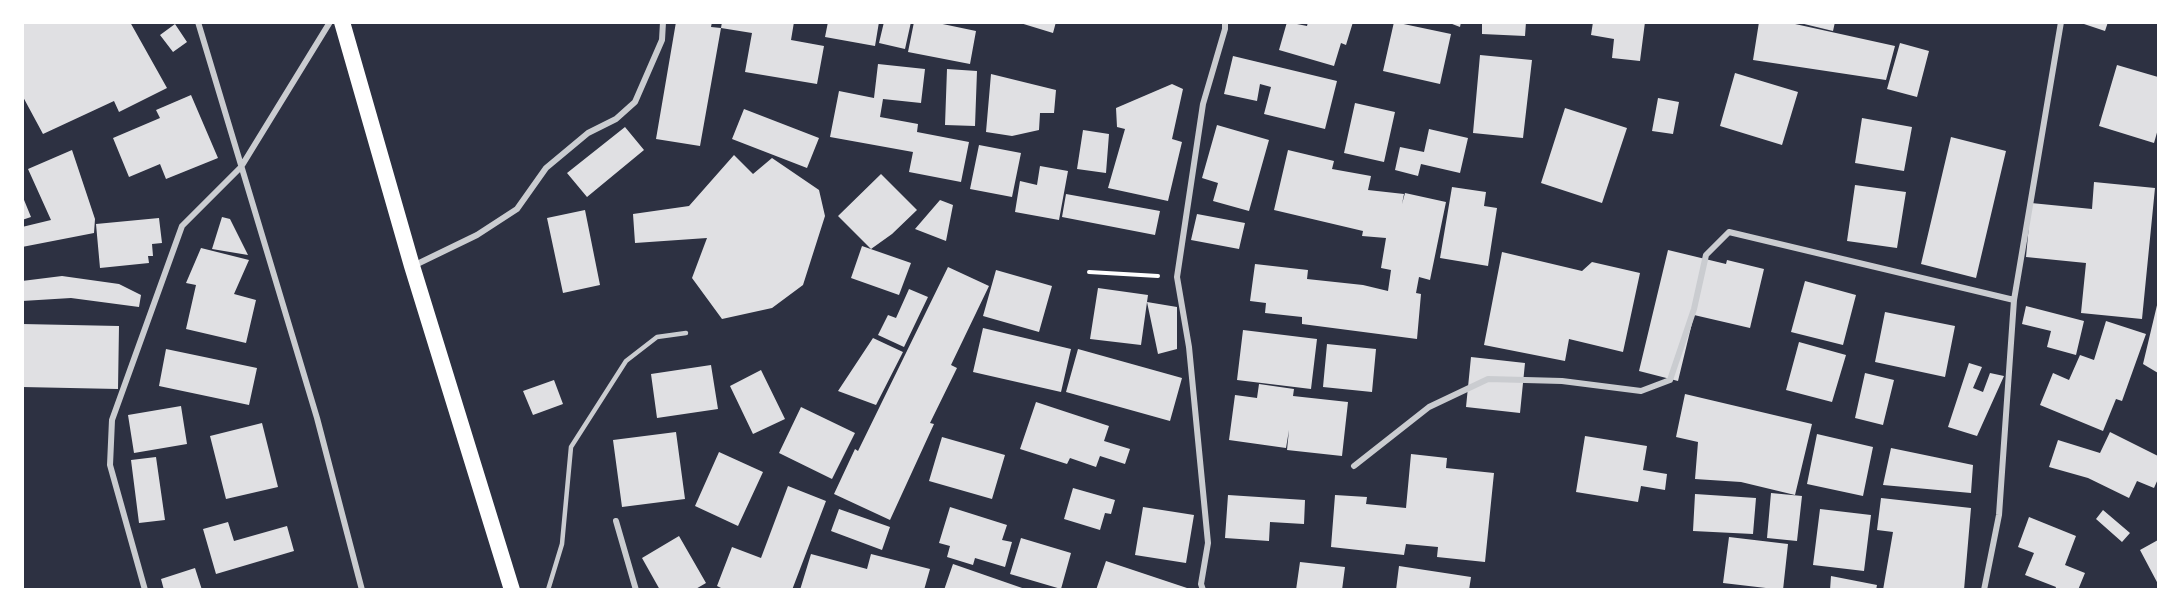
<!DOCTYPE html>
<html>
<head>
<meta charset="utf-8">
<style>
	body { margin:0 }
	#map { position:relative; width:2181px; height:612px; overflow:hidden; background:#2d3142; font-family:"Noto Sans",sans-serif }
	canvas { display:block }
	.frame { position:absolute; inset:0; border:24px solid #fff; pointer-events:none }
</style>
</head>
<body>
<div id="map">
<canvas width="2181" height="612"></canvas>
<div class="frame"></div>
</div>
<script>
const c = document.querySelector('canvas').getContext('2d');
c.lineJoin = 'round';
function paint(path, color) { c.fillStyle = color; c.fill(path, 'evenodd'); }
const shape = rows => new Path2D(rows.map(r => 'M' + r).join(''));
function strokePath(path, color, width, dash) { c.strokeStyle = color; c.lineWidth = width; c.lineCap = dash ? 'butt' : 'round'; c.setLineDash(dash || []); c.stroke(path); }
const building = shape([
	[22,22,130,22,167,88,119,112,114,101,43,134,22,95],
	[676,22,712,22,711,27,721,28,722,22,794,22,791,40,824,46,817,84,745,72,752,33,721,28,700,146,656,139],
	[828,22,879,22,875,46,825,37],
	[884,22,911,22,905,49,879,43],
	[914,22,933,22,976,31,970,64,908,52],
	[1017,22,1056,22,1053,33],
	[1287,22,1307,26,1308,22,1353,22,1346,45,1341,43,1334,66,1279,50],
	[1394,22,1451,34,1440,84,1383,71],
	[1447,22,1461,22,1460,27],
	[1482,22,1526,22,1525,36,1482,34],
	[1593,22,1645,22,1640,61,1612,58,1614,39,1591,35],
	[1759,22,1786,22,1895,46,1886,80,1753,60],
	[1796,22,1835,22,1833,31],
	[2078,22,2108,22,2105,31],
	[175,24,187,42,173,52,160,35],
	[1900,43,1929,51,1917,97,1887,89],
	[1480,55,1532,60,1523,138,1473,133],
	[1233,56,1337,81,1325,129,1264,114,1271,87,1260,84,1257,101,1224,94],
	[878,64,925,69,921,103,883,99,880,117,918,124,917,132,969,142,961,182,909,172,913,152,830,137,839,91,874,98],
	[2117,65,2158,77,2158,129,2154,143,2099,126],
	[947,69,977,71,975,126,945,125],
	[1735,73,1798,92,1782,145,1720,126],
	[991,74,1056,90,1054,113,1040,113,1039,130,1012,136,986,132],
	[1172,84,1183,89,1172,139,1182,142,1168,201,1108,188,1125,129,1117,127,1116,108],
	[191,95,218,158,166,179,160,164,129,177,113,138,160,118,156,110],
	[1658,98,1679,102,1673,134,1652,131],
	[1355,103,1395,112,1384,162,1344,153],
	[1565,108,1627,128,1602,203,1541,183],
	[744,109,819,138,807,168,732,139],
	[1862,118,1912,127,1904,171,1855,163],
	[1217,125,1269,140,1249,211,1213,201,1218,183,1202,178],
	[625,127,644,150,587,197,567,173],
	[1429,129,1468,138,1460,173,1421,164,1418,176,1395,170,1400,147,1424,152],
	[1083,130,1109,134,1106,173,1077,169],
	[1951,137,2006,151,1976,278,1921,264],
	[979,145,1021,153,1012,197,970,189],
	[72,150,95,219,94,233,22,247,22,227,51,220,28,169],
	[1288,150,1334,161,1332,169,1371,176,1368,190,1404,194,1402,204,1405,193,1446,202,1430,280,1419,277,1416,293,1421,294,1417,339,1302,324,1302,317,1265,313,1266,303,1250,301,1255,264,1308,270,1307,279,1363,285,1388,291,1391,270,1381,268,1386,238,1362,236,1363,231,1274,210],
	[734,155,753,174,772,158,819,190,825,216,803,285,772,308,722,319,692,278,707,238,635,243,633,214,689,206],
	[1040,166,1068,171,1059,220,1015,212,1020,181,1037,185],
	[881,174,917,210,892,234,871,249,838,216],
	[2094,182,2155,188,2142,319,2081,313,2086,263,2026,257,2031,203,2092,209],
	[1855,185,1906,192,1897,248,1847,241],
	[1452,187,1486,192,1484,206,1497,208,1488,266,1440,258],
	[1066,194,1160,211,1155,235,1062,217],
	[22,195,31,217,22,220],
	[940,200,953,205,946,241,915,229],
	[585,210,600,285,563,293,547,218],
	[1197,214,1245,223,1239,249,1191,240],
	[222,217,230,219,248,255,212,249],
	[159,218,162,243,152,244,153,256,148,256,149,263,100,268,96,224],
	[862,246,911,263,899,295,851,278],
	[201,248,249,260,234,294,256,300,246,343,186,329,196,285,186,283],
	[1668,250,1726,264,1727,260,1764,269,1750,328,1694,315,1678,381,1639,371],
	[1502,252,1582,271,1592,262,1640,273,1623,352,1569,339,1565,361,1484,345],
	[948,267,989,286,951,365,957,368,930,423,934,424,890,520,834,494,855,449,858,451],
	[996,270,1052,286,1039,332,983,316],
	[62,276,119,284,141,295,139,307,71,298,22,301,22,281],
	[1805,281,1856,295,1843,345,1791,332],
	[1098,288,1148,295,1147,302,1177,307,1177,349,1158,354,1147,302,1141,345,1090,339],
	[909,289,928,297,904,347,878,335,888,315,896,318],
	[2158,301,2158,373,2143,364],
	[2026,306,2084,321,2076,355,2047,347,2051,331,2022,324],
	[1885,312,1955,326,1945,377,1875,362],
	[2106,321,2146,334,2122,401,2116,399,2103,431,2040,405,2053,373,2069,380,2080,355,2094,360],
	[22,324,119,326,118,389,22,387],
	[983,328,1071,349,1061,392,973,372],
	[1243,330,1317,339,1311,389,1237,380],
	[873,338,903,352,876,405,838,391],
	[1799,342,1846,355,1832,402,1786,390],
	[1327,344,1376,349,1372,392,1323,387],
	[166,349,257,368,249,405,159,386],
	[1078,349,1182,378,1170,421,1066,392],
	[1471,357,1525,363,1520,413,1466,407],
	[1969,363,1982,367,1973,388,1983,392,1990,373,2004,376,1977,436,1948,427],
	[711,365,718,409,657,418,651,374],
	[761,370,785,419,753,434,730,386],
	[1865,373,1894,380,1883,425,1855,418],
	[554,380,563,404,533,415,523,391],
	[1259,384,1294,389,1293,396,1348,402,1342,456,1287,450,1289,430,1286,448,1229,440,1235,395,1257,398],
	[1685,394,1812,424,1795,495,1741,482,1695,479,1698,442,1676,437],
	[1036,402,1109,426,1104,441,1130,449,1125,464,1100,456,1096,467,1070,458,1067,464,1020,449],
	[181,406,187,444,134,453,128,415],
	[801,407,855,433,832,479,779,453],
	[262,423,278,487,226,499,210,436],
	[676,432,685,499,622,507,613,440],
	[2110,432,2158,456,2158,479,2154,488,2137,481,2129,498,2088,478,2049,467,2058,440,2100,453],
	[1817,434,1873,447,1863,496,1807,484],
	[1585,436,1647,446,1643,470,1667,474,1665,490,1641,486,1638,502,1576,492],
	[942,437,1005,455,992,499,929,481],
	[1891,448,1973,465,1971,493,1883,485],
	[719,452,763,472,738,526,695,506],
	[1411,454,1447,458,1446,468,1494,473,1485,562,1437,557,1438,547,1406,544,1404,555,1331,547,1335,495,1367,497,1366,504,1406,508],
	[156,457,165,520,139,523,131,460],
	[788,486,826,501,792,590,725,590,717,586,732,547,761,558],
	[1073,488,1115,500,1111,514,1105,513,1100,530,1064,519],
	[1771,493,1802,496,1797,541,1767,538],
	[1695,494,1756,498,1753,534,1693,531],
	[1228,495,1305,500,1304,524,1270,522,1269,541,1225,538],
	[1881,498,1971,508,1964,590,1883,590,1893,532,1877,530],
	[950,507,1007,525,1002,540,1012,542,1005,567,975,558,973,565,947,557,950,546,939,543],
	[1143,507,1194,515,1186,563,1135,555],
	[839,509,890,527,882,550,831,531],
	[1820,509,1871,515,1864,571,1813,565],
	[2103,510,2130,533,2122,542,2096,519],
	[2029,517,2076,536,2065,565,2085,573,2078,590,2055,590,2056,587,2025,575,2034,553,2018,547],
	[228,522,234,541,287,526,294,551,216,574,203,529],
	[679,536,706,583,694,590,660,590,642,558],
	[1729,537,1788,544,1783,590,1723,583],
	[1021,538,1071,553,1061,589,1010,574],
	[2158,540,2158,584,2140,550],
	[811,554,867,569,871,554,930,569,924,590,800,590],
	[1106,561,1190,589,1190,590,1096,590],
	[1300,562,1345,567,1342,590,1296,590],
	[953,564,1025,589,1025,590,944,590],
	[1399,566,1471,577,1469,590,1396,590],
	[195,568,202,590,164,590,161,579],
	[1831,576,1877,585,1876,590,1830,590]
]);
const path = shape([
	[1089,272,1158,276]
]);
const service = shape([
	[548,590,562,544,571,447,626,361,657,337,686,333]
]);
const minor = shape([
	[198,22,317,418,362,590],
	[413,266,477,235,517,209,546,168,588,133,616,119,635,102,662,40,663,22],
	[1354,466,1429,407,1488,379,1562,381,1641,391,1670,380,1694,309,1706,255,1729,232,2014,300],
	[616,521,636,590],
	[145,590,110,465,112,420,182,226,241,167,330,22],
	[1203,590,1201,584,1208,543,1189,347,1177,277,1203,104,1225,29,1225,22],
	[1984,590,1999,515,2014,300,2061,22]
]);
const trunk = shape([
	[342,22,412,266,512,590]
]);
paint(building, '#e0e0e3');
strokePath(path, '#fff', 4);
strokePath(service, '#caccd0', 4.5);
strokePath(minor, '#caccd0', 6);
strokePath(trunk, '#fff', 16);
</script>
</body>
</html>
